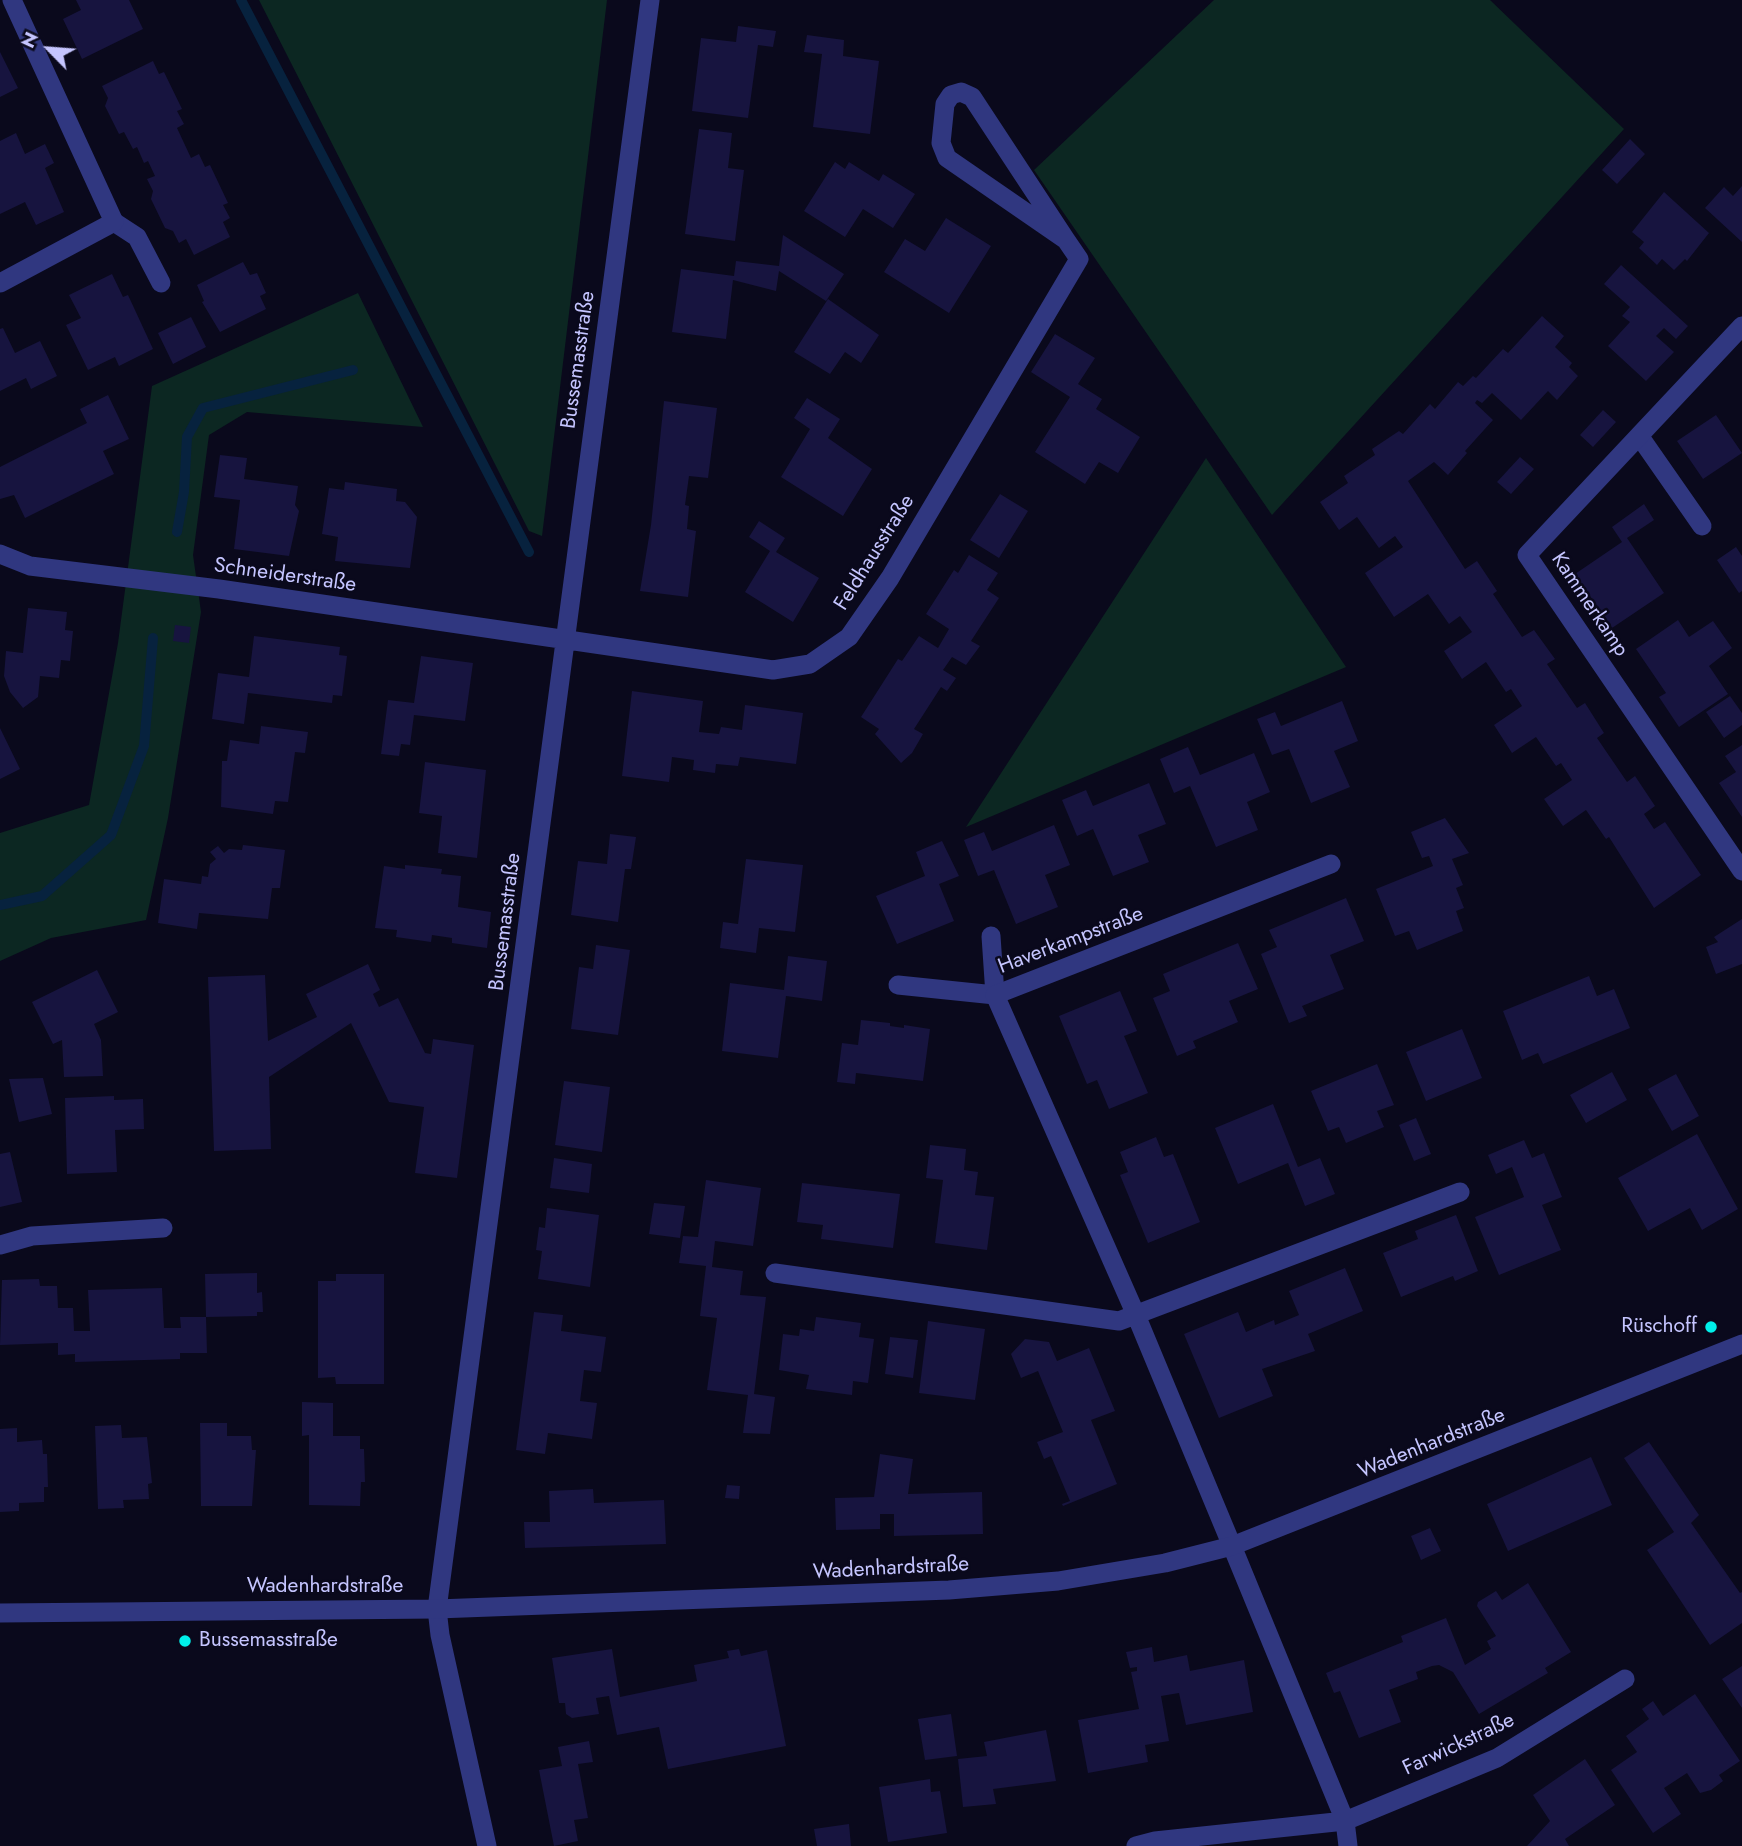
<!DOCTYPE html>
<html>
<head>
<meta charset="utf-8">
<style>
	body { margin:0 }
	#map { position:relative; width:1742px; height:1846px; overflow:hidden; background:#0a091c; font-family:Jost,sans-serif }
	canvas { display:block }
	.north { position:absolute; left:14px; top:14px; width:70px; height:70px; -webkit-text-stroke:5px #0a091c; paint-order:stroke; rotate:295deg; font-size:19px; font-weight:700; line-height:28px; text-align:center; color:#c5c5ff }
	.north::after { content:''; display:block; margin:auto; width:24px; height:32px; background:#c5c5ff; clip-path:polygon(50% 0,100% 100%,50% 72%,0 100%) }
</style>
</head>
<body>
<div id="map">
<canvas width="1742" height="1846"></canvas>
<div class="north">N</div>
</div>
<script>
const c = document.querySelector('canvas').getContext('2d');
c.lineJoin = 'round';
function paint(path, color) { c.fillStyle = color; c.fill(path, 'evenodd'); }
const shape = rows => new Path2D(rows.map(r => 'M' + r).join(''));
function strokePath(path, color, width, dash) { c.strokeStyle = color; c.lineWidth = width; c.lineCap = dash ? 'butt' : 'round'; c.setLineDash(dash || []); c.stroke(path); }
function drawText(font, color, halo, rows, align = 'center') {
  c.font = font + ' Jost,sans-serif'; c.lineWidth = 5; c.setLineDash([]); c.textBaseline = 'middle'; c.strokeStyle = halo; c.fillStyle = color; for (const [text, x, y, turn = 0] of rows) {
    c.save(); c.translate(x, y); c.rotate((+turn || 0) * Math.PI / 180); c.textAlign = isNaN(turn) ? turn : align; if (halo) c.strokeText(text, 0, 0); c.fillText(text, 0, 0); c.restore();
  }
}
const green = shape([
	[259,0,607,0,542,536,529,531],
	[1214,0,1490,0,1624,129,1272,515,1034,170],
	[358,293,423,427,247,412,209,435,193,555,201,612,168,818,146,920,51,938,0,961,0,833,89,805,118,643,152,386],
	[1206,458,1346,667,966,827]
]);
const stream = shape([
	[241,0,529,552],
	[177,532,184,492,187,437,203,408,353,370],
	[0,905,42,896,111,835,144,746,153,638]
]);
const building = shape([
	[76,0,129,0,143,29,82,59,63,19,81,10],
	[738,26,776,31,773,47,758,45,748,118,692,111,701,38,736,42],
	[807,35,844,40,843,56,879,61,870,134,813,127,822,54,804,52],
	[0,52,18,88,0,97],
	[153,61,159,74,164,72,182,109,177,111,184,124,177,128,191,158,199,154,205,167,210,165,228,203,223,205,230,218,223,222,230,237,194,255,186,239,179,243,173,231,165,228,151,199,153,191,147,179,155,176,148,161,144,163,137,147,133,149,124,132,119,134,105,106,108,98,102,86],
	[699,129,732,133,728,168,744,170,735,241,685,234],
	[16,133,25,154,45,144,54,163,45,168,64,212,36,225,25,202,0,214,0,141],
	[1630,139,1645,154,1617,184,1602,170],
	[835,162,845,169,849,162,879,181,883,174,915,194,893,228,863,209,845,237,804,211],
	[1742,186,1742,242,1705,208,1724,187,1733,196],
	[1664,192,1709,233,1687,261,1685,259,1674,270,1662,259,1657,265,1639,248,1644,242,1632,232],
	[946,218,991,246,949,313,884,272,905,239,925,251],
	[783,235,844,274,826,301,779,271,776,291,733,280,726,339,672,332,681,269,734,276,736,261,779,266],
	[243,262,250,275,257,273,266,293,260,296,266,309,220,332,202,302,204,301,197,285],
	[1621,265,1688,326,1676,339,1664,328,1656,336,1674,352,1646,381,1608,346,1630,322,1622,316,1630,307,1604,284],
	[112,274,123,297,128,295,153,349,119,366,115,357,88,370,66,325,81,318,69,295],
	[828,299,879,335,861,363,845,352,830,374,794,352],
	[1542,316,1564,336,1555,347,1572,363,1569,367,1578,376,1557,400,1548,391,1521,420,1492,393,1482,403,1477,400,1475,403,1493,420,1465,451,1467,453,1448,475,1434,462,1408,481,1465,569,1477,561,1497,591,1493,594,1522,637,1534,630,1555,659,1547,664,1577,708,1585,703,1604,733,1597,738,1627,782,1635,776,1655,806,1644,814,1654,829,1665,822,1701,875,1654,908,1609,837,1606,839,1586,810,1563,826,1544,799,1572,780,1561,763,1556,766,1536,737,1512,753,1494,725,1522,706,1511,689,1506,692,1486,662,1462,679,1444,651,1472,632,1460,616,1449,624,1428,594,1394,617,1365,573,1403,547,1395,536,1379,548,1357,517,1339,530,1320,502,1348,483,1344,476,1375,455,1372,449,1399,431,1403,434,1430,404,1435,409,1458,382,1463,386,1473,376,1476,378,1503,349,1508,353],
	[191,317,206,347,173,364,158,333],
	[3,328,15,353,40,341,57,376,31,389,26,378,0,391,0,329],
	[1055,334,1095,358,1078,384,1102,399,1096,409,1140,437,1118,473,1099,462,1085,484,1035,452,1070,397,1031,372],
	[108,395,129,439,103,451,114,474,25,518,14,495,0,499,0,467,87,423,80,409],
	[807,398,840,419,828,438,872,469,843,516,781,477,810,429,794,418],
	[664,401,717,408,708,478,689,476,685,505,689,506,687,529,696,531,688,597,640,591,651,525],
	[1603,410,1616,422,1593,447,1580,435],
	[1716,415,1742,453,1703,479,1677,441],
	[220,455,247,458,244,479,298,486,295,505,299,511,289,556,234,549,240,500,214,497],
	[1520,457,1534,469,1511,494,1497,482],
	[345,482,397,489,396,501,405,502,417,517,410,568,335,561,338,537,322,534,329,488,344,490],
	[1000,494,1028,511,999,558,970,540],
	[1644,504,1654,520,1627,538,1664,593,1612,628,1575,574,1622,542,1612,527],
	[759,521,785,538,776,552,819,578,793,622,745,592,770,551,749,537],
	[1736,547,1742,556,1742,591,1739,593,1717,560],
	[969,555,998,573,987,590,999,598,971,641,980,646,966,665,952,657,943,670,956,678,947,691,941,687,914,729,923,734,912,753,901,763,875,734,879,729,861,717,898,659,902,661,919,636,938,648,949,629,926,614,954,570,958,573],
	[28,608,67,612,65,630,73,631,70,661,61,660,59,678,40,676,38,697,23,708,10,692,4,676,6,651,23,653],
	[1678,620,1689,637,1713,621,1732,648,1709,666,1728,694,1679,727,1659,697,1666,693,1636,649],
	[175,625,191,627,189,643,173,641],
	[254,636,340,647,339,655,347,656,342,696,333,695,332,703,248,693,244,724,212,719,218,673,249,677],
	[421,656,473,663,465,721,414,715,410,745,401,744,399,756,381,754,388,700,414,703],
	[632,691,703,701,699,732,719,734,721,727,742,730,745,705,803,713,796,764,740,757,738,766,716,764,715,773,693,770,694,760,672,757,669,782,622,776],
	[1730,696,1742,713,1742,725,1724,738,1706,712],
	[1342,701,1358,741,1334,751,1350,787,1311,803,1289,749,1272,755,1257,719,1275,712,1281,726],
	[261,726,308,732,305,753,295,752,288,802,275,801,273,814,221,807,222,761,227,761,230,740,259,744],
	[0,728,20,769,0,779],
	[1742,745,1742,817,1719,783,1736,772,1725,756],
	[1188,747,1200,775,1254,753,1270,792,1247,802,1258,830,1216,847,1190,786,1174,793,1160,759],
	[425,762,486,770,477,858,438,853,442,816,419,813],
	[1149,783,1166,824,1138,835,1149,862,1113,876,1093,829,1077,836,1062,800,1086,790,1093,806],
	[1445,818,1469,853,1452,859,1463,885,1456,888,1464,908,1456,911,1463,931,1417,950,1409,931,1395,936,1376,889,1433,866,1429,856,1422,858,1411,832],
	[1054,825,1070,865,1045,875,1058,907,1016,924,994,870,978,876,964,840,984,832,992,851],
	[610,834,636,837,631,869,625,869,618,922,571,915,578,861,607,864],
	[942,841,959,876,939,884,954,921,897,944,876,896,925,876,916,852],
	[243,845,285,850,280,888,272,888,268,919,199,913,197,929,158,923,164,879,201,884,202,876,208,877,210,864,216,859,210,852,218,846,224,853,229,849,242,850],
	[746,859,803,865,795,932,759,928,756,953,720,948,723,922,738,924],
	[405,865,442,869,441,874,461,876,458,907,491,912,487,948,452,943,452,938,432,935,431,942,396,937,397,930,375,928,384,866,405,869],
	[1346,898,1364,941,1330,955,1344,989,1302,1006,1307,1016,1289,1023,1261,954,1277,947,1269,930],
	[1742,919,1742,964,1716,974,1706,947,1718,942,1714,937],
	[1238,943,1258,989,1229,1001,1238,1022,1193,1041,1196,1048,1177,1056,1153,998,1170,991,1163,974],
	[596,945,630,950,618,1035,571,1029,579,967,593,969],
	[788,956,827,961,822,1001,786,996,778,1058,722,1051,730,983,784,990],
	[368,964,380,990,373,994,379,1007,398,998,425,1053,431,1054,433,1039,474,1045,457,1178,415,1173,424,1107,389,1102,351,1023,269,1077,271,1149,214,1151,208,977,265,975,268,1041,317,1017,306,994],
	[97,970,118,1012,94,1024,101,1040,103,1076,64,1077,62,1040,53,1044,32,1002],
	[1589,976,1597,996,1614,989,1630,1028,1543,1064,1538,1053,1522,1060,1503,1011],
	[1120,991,1137,1031,1124,1036,1148,1093,1109,1109,1097,1080,1087,1084,1059,1016],
	[861,1020,890,1023,890,1026,904,1028,904,1025,930,1029,923,1081,856,1073,855,1084,837,1082,842,1043,858,1045],
	[1462,1029,1482,1078,1426,1101,1406,1052],
	[1377,1064,1394,1105,1377,1111,1384,1127,1346,1143,1339,1127,1328,1131,1311,1091],
	[1612,1072,1627,1100,1586,1123,1570,1095],
	[1676,1074,1699,1116,1672,1131,1648,1089],
	[43,1078,52,1114,19,1122,9,1079],
	[564,1081,610,1087,602,1152,555,1145],
	[114,1096,114,1100,143,1099,144,1129,115,1130,117,1172,67,1174,65,1098],
	[1273,1104,1298,1167,1320,1158,1335,1194,1305,1206,1288,1163,1238,1184,1215,1128],
	[1416,1118,1431,1154,1414,1161,1399,1125],
	[1697,1134,1738,1209,1702,1230,1690,1208,1648,1231,1618,1178],
	[1156,1137,1164,1157,1173,1154,1200,1222,1148,1243,1120,1175,1128,1172,1120,1152],
	[1524,1140,1532,1158,1544,1153,1562,1197,1542,1205,1561,1250,1499,1275,1475,1217,1524,1197,1512,1167,1496,1174,1488,1155],
	[930,1145,966,1149,964,1170,978,1172,975,1195,994,1197,987,1250,935,1243,943,1180,926,1178],
	[10,1152,22,1202,0,1207,0,1154],
	[554,1158,592,1164,589,1193,550,1188],
	[706,1180,761,1188,753,1246,715,1241,712,1267,743,1271,740,1295,766,1297,754,1394,775,1397,770,1434,743,1433,748,1395,707,1390,717,1318,700,1316,706,1266,679,1263,683,1236,698,1237],
	[802,1183,900,1194,893,1248,821,1239,823,1225,797,1222],
	[654,1203,685,1206,680,1238,649,1234],
	[547,1208,599,1215,590,1287,538,1279,542,1251,536,1250,539,1227,545,1228],
	[1456,1215,1478,1271,1455,1281,1453,1276,1401,1297,1383,1253,1418,1239,1415,1231],
	[1345,1268,1363,1311,1308,1334,1315,1351,1262,1369,1273,1396,1219,1418,1184,1334,1238,1312,1246,1332,1274,1320,1275,1325,1299,1315,1289,1291],
	[257,1273,257,1293,262,1292,263,1312,257,1312,257,1316,206,1317,205,1274],
	[336,1274,384,1274,384,1384,336,1384,335,1377,318,1378,318,1281,336,1281],
	[39,1279,40,1286,57,1286,58,1308,73,1308,74,1331,90,1331,88,1290,162,1288,164,1328,181,1328,180,1317,206,1317,207,1353,180,1353,180,1359,75,1362,75,1354,58,1355,58,1343,0,1345,2,1280],
	[534,1312,563,1315,561,1331,606,1337,601,1372,584,1370,582,1386,580,1401,597,1403,592,1439,548,1433,545,1454,516,1450],
	[816,1317,861,1323,859,1337,874,1339,868,1383,853,1381,852,1395,806,1389,809,1375,779,1370,783,1334,799,1336,800,1329,814,1331],
	[928,1321,985,1329,975,1400,919,1393],
	[890,1337,918,1340,913,1378,885,1374],
	[1025,1339,1049,1342,1057,1361,1089,1348,1115,1411,1091,1420,1117,1484,1063,1506,1062,1504,1070,1501,1051,1456,1044,1459,1037,1442,1063,1432,1038,1371,1021,1378,1011,1354],
	[302,1402,333,1403,333,1436,360,1436,360,1449,364,1449,365,1482,361,1482,360,1506,309,1505,309,1435,302,1436],
	[200,1423,227,1423,227,1436,251,1436,252,1450,256,1450,252,1506,201,1506],
	[121,1425,122,1438,147,1437,152,1483,148,1484,149,1499,123,1500,124,1508,98,1509,95,1426],
	[17,1428,17,1442,42,1440,43,1454,47,1454,48,1487,44,1487,44,1502,19,1503,19,1511,0,1512,0,1429],
	[1649,1442,1699,1515,1691,1523,1740,1593,1742,1592,1742,1623,1710,1645,1647,1550,1674,1532,1624,1458],
	[880,1454,913,1459,908,1494,982,1492,983,1534,894,1536,894,1514,880,1514,880,1529,836,1530,835,1498,874,1497],
	[1591,1457,1612,1505,1508,1551,1487,1504],
	[727,1485,740,1486,739,1499,725,1498],
	[593,1489,594,1503,664,1500,666,1544,525,1548,524,1522,550,1522,549,1491],
	[1430,1528,1441,1551,1421,1560,1411,1536],
	[1528,1583,1571,1652,1545,1668,1548,1673,1479,1714,1453,1672,1439,1665,1432,1666,1416,1672,1418,1679,1389,1690,1401,1722,1359,1738,1340,1691,1334,1693,1326,1673,1403,1642,1401,1636,1446,1618,1465,1665,1491,1649,1487,1641,1496,1636,1477,1606,1478,1602,1496,1591,1502,1600],
	[1152,1647,1154,1662,1187,1655,1190,1671,1244,1660,1253,1712,1186,1725,1179,1693,1161,1696,1169,1741,1145,1745,1148,1762,1088,1773,1078,1720,1139,1709,1131,1672,1137,1671,1137,1667,1130,1668,1126,1652],
	[612,1649,620,1697,697,1681,694,1665,729,1658,727,1651,739,1649,741,1656,767,1650,786,1746,668,1769,659,1727,617,1735,609,1696,596,1698,599,1714,572,1718,566,1714,565,1703,559,1703,552,1658],
	[1742,1666,1742,1708,1722,1679],
	[1695,1694,1740,1761,1719,1775,1723,1781,1711,1790,1700,1793,1687,1773,1664,1788,1681,1814,1653,1833,1611,1770,1637,1752,1626,1736,1649,1719,1642,1709,1653,1701,1663,1716],
	[951,1714,957,1756,925,1760,918,1719],
	[1046,1730,1056,1781,993,1789,996,1804,963,1807,958,1759,987,1756,984,1742],
	[589,1741,593,1762,578,1764,588,1818,574,1820,578,1841,554,1846,539,1770,562,1766,558,1747],
	[1585,1759,1615,1805,1565,1839,1569,1846,1527,1846,1550,1821,1533,1795],
	[930,1779,931,1792,940,1791,947,1833,888,1842,879,1787],
	[849,1824,851,1846,817,1846,814,1829]
]);
const service = shape([
	[114,222,137,237,161,283],
	[1640,437,1702,526],
	[898,985,995,995,991,936]
]);
const minor = shape([
	[0,283,114,222,12,0],
	[1742,326,1527,555,1742,871],
	[0,554,30,566,219,589,773,670,810,664,849,637,890,578,1079,259,1066,240,972,97,961,92,951,95,945,104,941,143,947,158,1066,240],
	[1331,864,995,995,1136,1315,1232,1546,1345,1821,1348,1846],
	[0,1245,32,1236,163,1228],
	[775,1273,1119,1321,1460,1192],
	[487,1846,440,1635,437,1609,650,0],
	[1136,1846,1155,1841,1345,1821,1497,1758,1625,1679]
]);
const tertiary = shape([
	[0,1613,437,1609,949,1590,1058,1581,1165,1563,1232,1546,1742,1344]
]);
const markers = [
	[1711,1327,7,"#00f0ea"],
	[185,1641,7,"#00f0ea"]
];
const streetNames = [
	["Bussemasstraße",579,360,-82],
	["Feldhausstraße",875,553,-58],
	["Schneiderstraße",285,576,8],
	["Kammerkamp",1589,605,56],
	["Bussemasstraße",506,922,-83],
	["Haverkampstraße",1071,941,-21],
	["Wadenhardstraße",1432,1444,-22],
	["Wadenhardstraße",891,1569,-3],
	["Wadenhardstraße",325,1587],
	["Farwickstraße",1459,1745,-25]
];
const poiNames = [
	["Rüschoff",1697,1327],
	["Bussemasstraße",199,1641,"left"]
];
paint(green, '#0c2722');
strokePath(stream, '#07223e', 10);
paint(building, '#17143f');
strokePath(service, '#303780', 19);
strokePath(minor, '#303780', 19);
strokePath(tertiary, '#303780', 19);
for (const [x, y, r, color] of markers) { const dot = new Path2D(); dot.arc(x, y, r, 0, 2 * Math.PI); c.fillStyle = color; c.fill(dot); strokePath(dot, '#0a091c', 2.5); }
drawText('21px', '#c5c5ff', '#0a091c', streetNames);
drawText('21px', '#c5c5ff', '#0a091c', poiNames, 'right');
</script>
</body>
</html>
